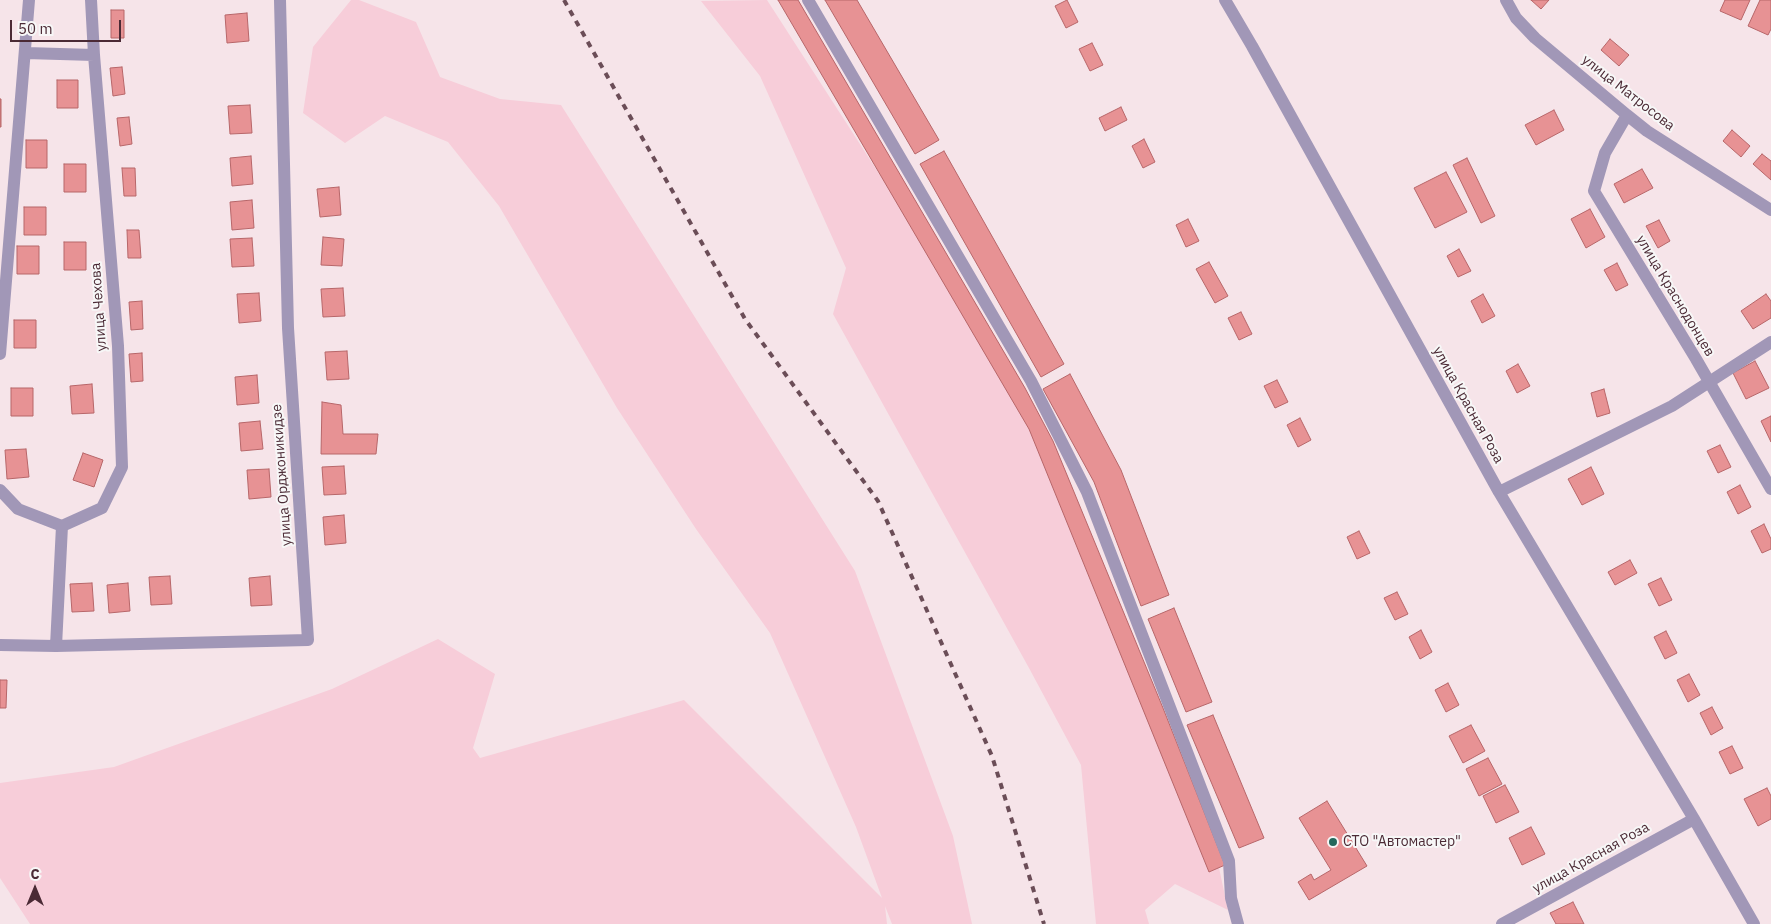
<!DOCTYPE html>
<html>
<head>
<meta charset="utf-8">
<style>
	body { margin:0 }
	#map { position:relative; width:1771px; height:924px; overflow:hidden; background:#f6e4e9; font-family:"IBM Plex Sans",sans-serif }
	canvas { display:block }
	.north { position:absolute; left:10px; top:864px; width:50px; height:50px; -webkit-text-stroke:4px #f7f7f7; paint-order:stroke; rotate:0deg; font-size:14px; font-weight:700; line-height:20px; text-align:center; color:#4b2a35 }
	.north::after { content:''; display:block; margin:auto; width:18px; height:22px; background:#4b2a35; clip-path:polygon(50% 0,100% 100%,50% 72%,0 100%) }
	.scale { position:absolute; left:10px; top:20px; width:111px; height:22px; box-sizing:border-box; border:2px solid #4b2a35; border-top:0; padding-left:6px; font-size:15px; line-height:18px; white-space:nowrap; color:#4b2a35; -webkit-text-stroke:4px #f7f7f7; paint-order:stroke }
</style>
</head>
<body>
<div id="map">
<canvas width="1771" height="924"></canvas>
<div class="north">С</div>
<div class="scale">50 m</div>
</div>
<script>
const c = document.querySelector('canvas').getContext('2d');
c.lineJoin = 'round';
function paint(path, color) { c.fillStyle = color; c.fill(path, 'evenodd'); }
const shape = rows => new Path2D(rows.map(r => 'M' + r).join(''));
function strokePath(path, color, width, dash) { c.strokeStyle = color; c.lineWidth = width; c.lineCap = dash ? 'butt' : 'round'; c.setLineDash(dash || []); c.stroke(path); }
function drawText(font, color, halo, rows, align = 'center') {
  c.font = font + ' "IBM Plex Sans",sans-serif'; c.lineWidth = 4; c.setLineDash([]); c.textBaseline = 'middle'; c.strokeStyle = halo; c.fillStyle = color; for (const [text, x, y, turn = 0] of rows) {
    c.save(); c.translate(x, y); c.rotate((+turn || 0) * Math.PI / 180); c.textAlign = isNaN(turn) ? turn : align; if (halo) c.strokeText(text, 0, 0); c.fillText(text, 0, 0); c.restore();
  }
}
const green = shape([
	[351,0,359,0,416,22,440,77,500,99,561,105,855,571,953,836,972,924,892,924,885,906,887,924,30,924,0,878,0,783,114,767,332,689,438,639,495,674,473,748,480,758,684,700,882,898,856,827,770,633,696,529,617,408,499,206,448,142,385,116,345,143,303,113,313,47],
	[767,0,1036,417,1219,868,1228,910,1175,884,1145,910,1149,924,1096,924,1081,765,1029,668,833,314,846,268,760,76,701,1]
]);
const building = shape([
	[778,0,798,0,1025,388,1053,441,1163,708,1225,865,1209,872,1029,429,778,0],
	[825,0,857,0,939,140,915,154,825,0],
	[1067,0,1078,22,1066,28,1055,6,1067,0],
	[1531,0,1549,0,1541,9,1531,0],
	[1725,0,1750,0,1741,20,1720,11,1725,0],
	[1760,0,1771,0,1771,29,1768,35,1748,26,1760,0],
	[111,10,124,10,124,38,111,38,111,10],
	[247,13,249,41,227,43,225,15,247,13],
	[1610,39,1629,55,1619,66,1601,50,1610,39],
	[1092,43,1103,65,1090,71,1079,49,1092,43],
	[122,67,125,94,113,96,110,68,122,67],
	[57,80,78,80,78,108,57,108,57,80],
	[0,99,1,99,1,127,0,127,0,99],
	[250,105,252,133,230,134,228,106,250,105],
	[1121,107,1127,120,1105,131,1099,118,1121,107],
	[1554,110,1564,130,1536,145,1525,125,1554,110],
	[129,117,132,144,120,146,117,118,129,117],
	[1732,130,1750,146,1741,157,1723,141,1732,130],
	[1144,139,1155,162,1143,168,1132,146,1144,139],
	[26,140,47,140,47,168,26,168,26,140],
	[944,151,1064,364,1041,377,920,164,944,151],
	[1762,154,1771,161,1771,180,1753,164,1762,154],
	[251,156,253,184,232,186,230,158,251,156],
	[1467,158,1495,216,1481,223,1453,165,1467,158],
	[64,164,86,164,86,192,64,192,64,164],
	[122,168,135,168,136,196,124,196,122,168],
	[1642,169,1653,188,1624,203,1614,184,1642,169],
	[1446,172,1467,212,1435,228,1414,188,1446,172],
	[339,187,341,215,320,217,317,189,339,187],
	[252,200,254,228,232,230,230,202,252,200],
	[24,207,46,207,46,235,24,235,24,207],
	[1590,209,1605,237,1586,248,1571,219,1590,209],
	[1188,219,1199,241,1186,247,1176,225,1188,219],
	[1659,220,1670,241,1658,248,1646,226,1659,220],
	[127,230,139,230,141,258,128,258,127,230],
	[323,237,344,239,342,266,321,265,323,237],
	[252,238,254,266,232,267,230,239,252,238],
	[64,242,86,242,86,270,64,270,64,242],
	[17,246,39,246,39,274,17,274,17,246],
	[1459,249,1471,271,1458,277,1447,256,1459,249],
	[1209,262,1228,296,1215,303,1196,269,1209,262],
	[1617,263,1628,285,1616,291,1604,270,1617,263],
	[343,288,345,316,323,317,321,289,343,288],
	[259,293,261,321,239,323,237,294,259,293],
	[1483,294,1495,316,1482,323,1471,301,1483,294],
	[1766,294,1771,301,1771,318,1753,329,1741,311,1766,294],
	[142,301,143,329,131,330,129,302,142,301],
	[1241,312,1252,334,1239,340,1228,318,1241,312],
	[14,320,36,320,36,348,14,348,14,320],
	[347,351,349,379,327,380,325,352,347,351],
	[142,353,143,381,131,382,129,354,142,353],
	[1755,361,1769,388,1746,399,1733,373,1755,361],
	[1518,364,1530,386,1517,393,1506,371,1518,364],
	[1070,374,1121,470,1169,595,1141,606,1094,482,1043,389,1070,374],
	[257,375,259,403,237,405,235,377,257,375],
	[1277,380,1288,402,1275,408,1264,386,1277,380],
	[92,384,94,413,72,414,70,386,92,384],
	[11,388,33,388,33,416,11,416,11,388],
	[1604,389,1610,413,1597,417,1591,393,1604,389],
	[322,402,341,405,343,434,378,434,376,454,321,454,322,402],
	[1771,416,1771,442,1761,421,1771,416],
	[1300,418,1311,440,1298,447,1287,425,1300,418],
	[260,421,263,449,241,451,239,423,260,421],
	[1720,445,1731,467,1718,473,1707,451,1720,445],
	[26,449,29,477,7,479,5,450,26,449],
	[83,453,103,460,94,487,73,480,83,453],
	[344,466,346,494,324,495,322,467,344,466],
	[1591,467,1604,494,1582,505,1568,479,1591,467],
	[269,469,271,497,249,499,247,470,269,469],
	[1740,485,1751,507,1738,514,1727,492,1740,485],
	[344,515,346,543,325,545,323,517,344,515],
	[1764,524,1771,539,1771,549,1762,553,1751,531,1764,524],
	[1359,531,1370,553,1357,559,1347,537,1359,531],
	[1630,560,1637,573,1615,585,1608,572,1630,560],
	[170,576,172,604,151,605,149,577,170,576],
	[270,576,272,605,251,606,249,578,270,576],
	[1661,578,1672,600,1659,606,1648,584,1661,578],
	[92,583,94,611,72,612,70,584,92,583],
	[128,583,130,611,109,613,107,585,128,583],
	[1397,592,1408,614,1395,620,1384,598,1397,592],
	[1174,608,1212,702,1186,712,1148,619,1174,608],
	[1421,630,1432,652,1420,659,1409,637,1421,630],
	[1666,631,1677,653,1665,659,1654,637,1666,631],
	[1689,674,1700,695,1688,702,1677,680,1689,674],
	[0,680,7,680,6,708,0,708,0,680],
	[1448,683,1459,705,1446,712,1435,690,1448,683],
	[1712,707,1723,728,1711,735,1700,713,1712,707],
	[1213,715,1264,838,1239,848,1187,725,1213,715],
	[1471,725,1485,751,1463,763,1449,736,1471,725],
	[1732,746,1743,768,1730,774,1719,752,1732,746],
	[1488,758,1502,784,1479,796,1466,769,1488,758],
	[1505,785,1519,812,1496,823,1483,796,1505,785],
	[1767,788,1771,796,1771,819,1758,826,1744,799,1767,788],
	[1327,801,1367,866,1309,900,1298,882,1311,874,1314,880,1331,870,1299,818,1327,801],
	[1531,827,1545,854,1522,865,1509,838,1531,827],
	[1573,902,1584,924,1556,924,1550,913,1573,902]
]);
const street = shape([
	[808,0,1031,381,1087,492,1229,861,1231,898,1238,924],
	[1225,0,1252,46,1499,492,1694,819,1754,924],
	[1506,0,1516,18,1535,38,1627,115,1647,131,1771,210],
	[26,53,94,55,91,0],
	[1627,115,1605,153,1594,191,1696,359,1771,489],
	[0,354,29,0],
	[0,490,18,509,62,526,56,646],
	[1499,492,1672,406,1771,342],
	[62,526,102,508,122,467,118,346,94,55],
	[0,645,56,646,308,640,288,328,280,0],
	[1502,924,1694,819]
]);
const rail = shape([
	[564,0,745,319,878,501,992,756,1044,924]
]);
const markers = [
	[1333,842,5,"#23685c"]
];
const streetNames = [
	["улица Матросова",1628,93,38],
	["улица Краснодонцев",1675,296,59],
	["улица Чехова",99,307,-94],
	["улица Красная Роза",1468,405,61],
	["улица Орджоникидзе",282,475,-94],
	["улица Красная Роза",1591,858,-29]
];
const poiNames = [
	["СТО \"Автомастер\"",1343,842]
];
paint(green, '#f7cdd9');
paint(building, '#e79294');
strokePath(building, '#b76669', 1);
strokePath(street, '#a197b7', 12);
strokePath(rail, '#6b4d57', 4, [6, 6]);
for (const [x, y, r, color] of markers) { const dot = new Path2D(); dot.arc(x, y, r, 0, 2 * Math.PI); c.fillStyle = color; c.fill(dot); strokePath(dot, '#f7f7f7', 2); }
drawText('14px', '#4b2a35', '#f7f7f7', streetNames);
drawText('14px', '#4b2a35', '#f7f7f7', poiNames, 'left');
</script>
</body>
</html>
